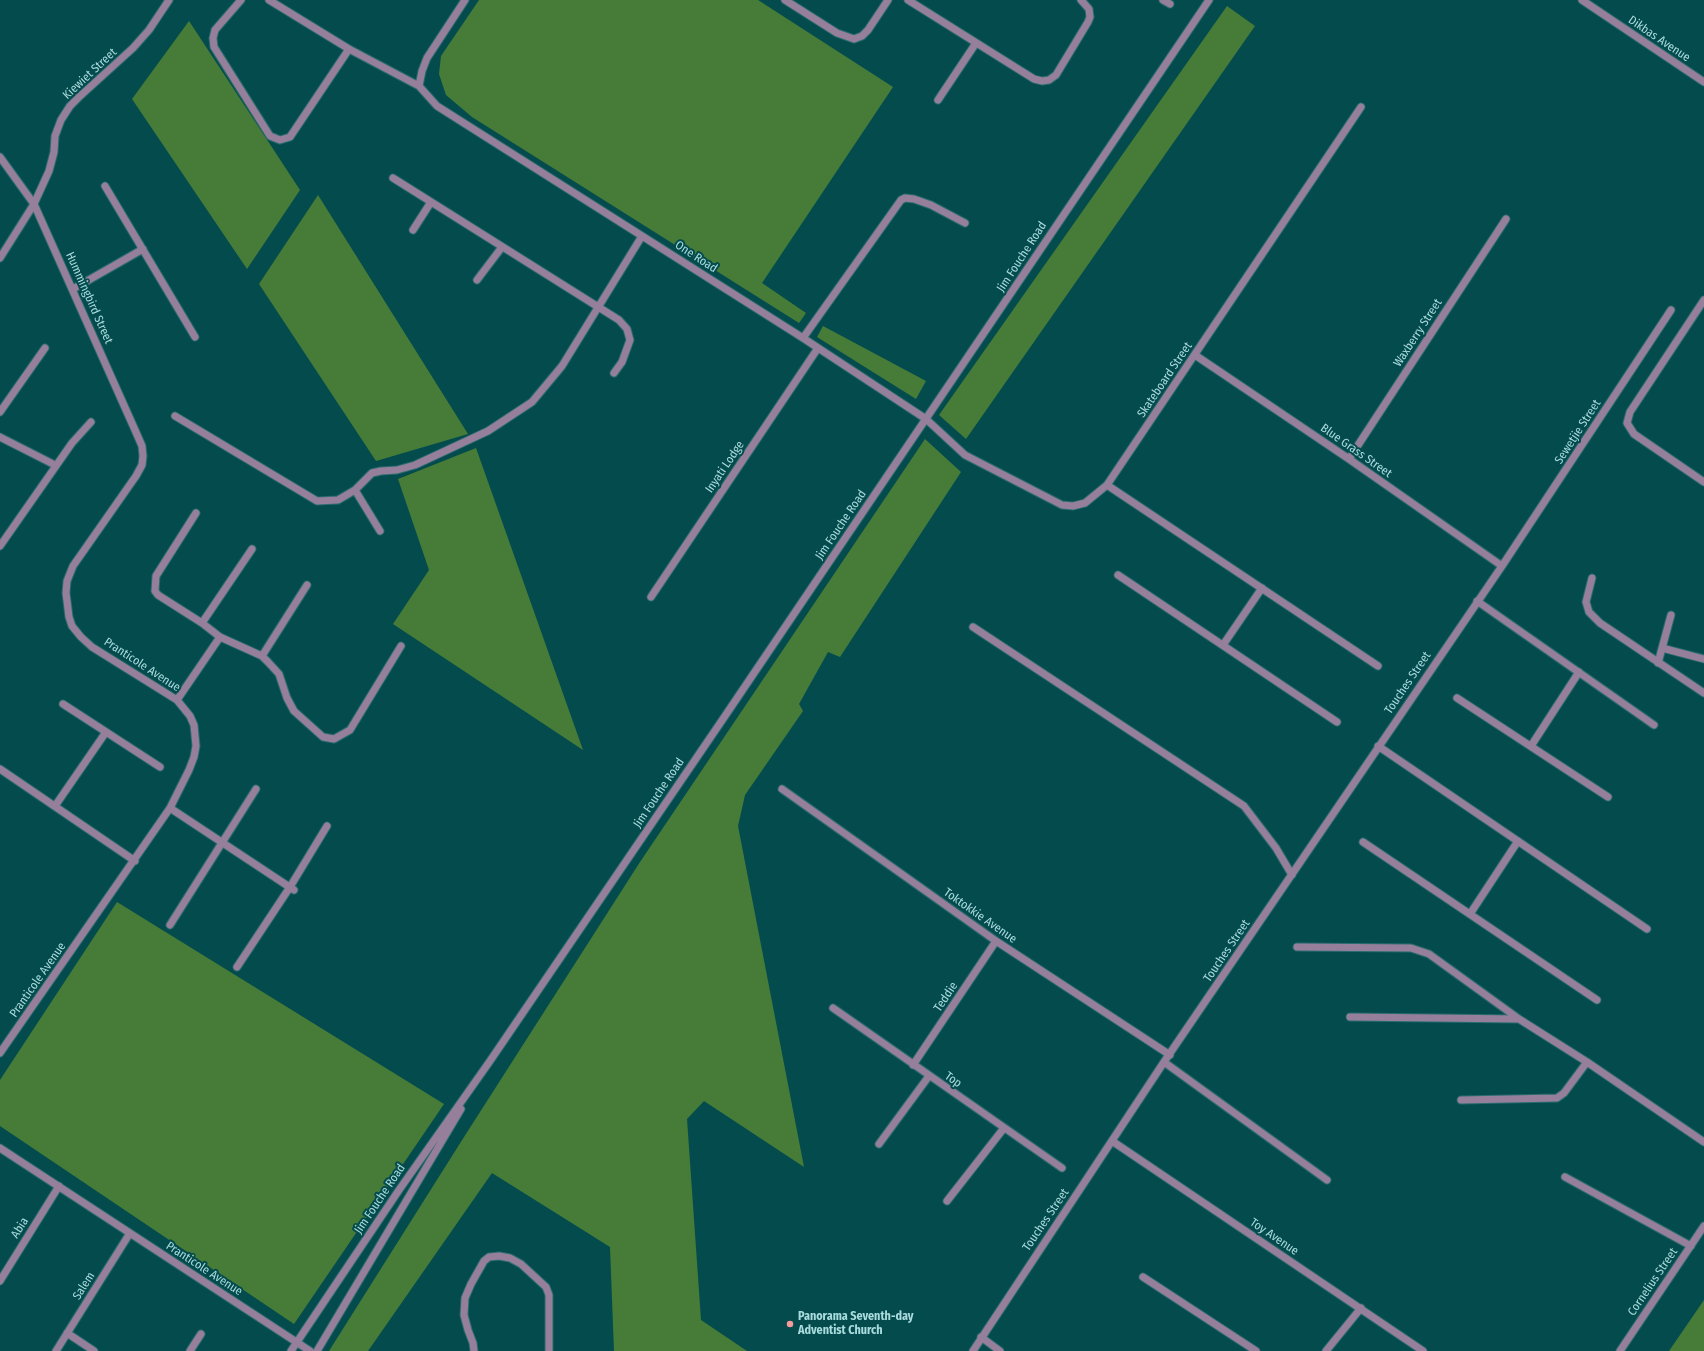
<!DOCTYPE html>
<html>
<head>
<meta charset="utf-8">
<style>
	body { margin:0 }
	canvas { display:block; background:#044b4e }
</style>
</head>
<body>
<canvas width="1704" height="1351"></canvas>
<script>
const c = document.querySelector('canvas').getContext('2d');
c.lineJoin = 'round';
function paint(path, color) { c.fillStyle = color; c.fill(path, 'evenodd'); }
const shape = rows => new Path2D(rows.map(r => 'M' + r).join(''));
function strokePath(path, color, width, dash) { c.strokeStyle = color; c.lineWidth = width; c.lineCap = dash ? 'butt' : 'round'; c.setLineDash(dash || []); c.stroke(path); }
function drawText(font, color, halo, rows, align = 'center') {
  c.font = font + ' "Fira Sans Condensed",sans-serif'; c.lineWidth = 4; c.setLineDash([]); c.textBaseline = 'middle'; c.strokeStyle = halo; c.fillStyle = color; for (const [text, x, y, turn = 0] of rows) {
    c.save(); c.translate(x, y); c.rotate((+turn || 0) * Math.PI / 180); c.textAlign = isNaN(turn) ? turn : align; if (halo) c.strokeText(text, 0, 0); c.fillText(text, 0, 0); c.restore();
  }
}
const green = shape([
	[479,0,758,0,893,87,762,283,806,313,799,323,472,117,446,95,439,74,441,56],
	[1227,6,1255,26,966,439,939,415],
	[189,21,300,190,247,269,132,99],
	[318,195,468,434,376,461,259,284],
	[823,326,926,381,916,399,817,337],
	[925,439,961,472,840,657,828,652,799,704,803,711,745,795,738,826,804,1167,704,1101,687,1119,701,1320,747,1351,614,1351,610,1247,492,1173,368,1351,329,1351,464,1137,640,862],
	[476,448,583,750,393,624,429,570,398,479],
	[117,902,444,1104,294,1324,0,1126,0,1080],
	[1704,1300,1704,1351,1669,1351]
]);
const minor = shape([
	[241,0,215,30,213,38,214,47,270,136,280,140,290,137,349,49],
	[269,0,349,49,419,86],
	[465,0,427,58,422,71,419,86,437,106,803,338,926,419,965,455,1062,505,1073,506,1085,503,1107,485,1361,107],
	[785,0,837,33,854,39,862,36,868,30,888,0],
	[908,0,1034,79,1042,81,1049,80,1056,75,1088,22,1090,17,1089,9,1081,0],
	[1163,0,1170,4],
	[1582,0,1704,82],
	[938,100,976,43],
	[0,157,34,204,135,430,142,446,143,456,142,465,136,476,73,566,67,581,66,593,69,617,72,626,81,637,92,647,177,700,190,716,194,725,196,746,194,757,189,770,170,808,0,1053],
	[393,178,619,320,627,329,630,340,622,362,614,373],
	[105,186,195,337],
	[413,230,431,202],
	[0,258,34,204,49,171,54,152,55,136,61,120,70,106,79,97,133,48,149,30,169,0],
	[477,280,502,247],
	[73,289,143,249],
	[1704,300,1630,412,1627,423,1634,434,1704,482],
	[803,338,901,200,905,198,914,199,931,205,965,223],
	[1195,355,1349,459,1502,566],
	[0,412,45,348],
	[175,416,317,501,338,500,355,490,372,473,381,471,397,470,415,465,488,431,532,402,562,366,642,236],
	[0,437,55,465],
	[1349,459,1506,219],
	[1107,485,1378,666],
	[355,490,380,531],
	[196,513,156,576,155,591,158,595,202,623,220,637,262,656,268,662,279,674,287,698,294,711,323,737,334,739,350,730,401,646],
	[0,546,72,443,91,422],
	[1118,575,1337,722],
	[1592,578,1586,602,1589,612,1600,623,1704,693],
	[651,597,818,348],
	[1477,601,1654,725],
	[202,623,252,549],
	[973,627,1244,806,1276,848,1292,875],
	[1223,645,1262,588],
	[1662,648,1704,659],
	[262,656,307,585],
	[1658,663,1671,615],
	[1457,698,1608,797],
	[177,700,220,637],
	[63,704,160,767],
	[1378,746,1647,929],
	[1531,746,1579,672],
	[0,769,135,861],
	[782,789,996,941,1170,1055],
	[55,806,106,732],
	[170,808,294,890],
	[1363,842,1597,1000],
	[1470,914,1518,841],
	[170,925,256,789],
	[1297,947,1411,948,1429,954,1519,1019,1587,1062,1704,1142],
	[237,967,290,887,327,826],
	[833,1008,1062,1168],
	[1350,1017,1519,1019],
	[1164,1062,1327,1180],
	[913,1065,996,941],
	[1461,1100,1557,1098,1564,1093,1587,1062],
	[1112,1141,1423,1351],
	[879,1144,929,1076],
	[0,1148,310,1351],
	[1565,1177,1691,1246],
	[947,1201,1004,1128],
	[1143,1277,1256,1351],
	[0,1281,59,1186],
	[67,1333,94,1351],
	[981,1337,1000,1351],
	[56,1351,130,1233],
	[190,1351,201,1334],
	[291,1351,399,1190,490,1061,725,716,1209,0],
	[317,1351,461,1109],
	[474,1351,473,1343,468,1330,464,1315,465,1298,471,1284,484,1261,489,1257,499,1256,510,1258,521,1264,546,1287,549,1295,549,1351],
	[973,1351,1164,1062,1502,566,1671,310],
	[1326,1351,1361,1308],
	[1620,1351,1704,1226]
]);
const markers = [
	[790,1324,4,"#f59b9c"]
];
const streetNames = [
	["Dikbas Avenue",1659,39,34],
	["Kiewiet Street",90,74,-43],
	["One Road",696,257,33],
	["Jim Fouche Road",1022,257,-57],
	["Hummingbird Street",89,298,66],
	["Waxberry Street",1418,333,-57],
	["Skateboard Street",1165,380,-56],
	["Sewetjie Street",1578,432,-57],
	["Blue Grass Street",1356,451,35],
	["Inyati Lodge",725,467,-56],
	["Jim Fouche Road",841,525,-56],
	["Pranticole Avenue",142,665,33],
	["Touches Street",1408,683,-56],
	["Jim Fouche Road",659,793,-56],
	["Toktokkie Avenue",980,916,35],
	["Touches Street",1227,951,-56],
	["Pranticole Avenue",38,980,-55],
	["Teddie",946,997,-56],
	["Top",953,1080,35],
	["Jim Fouche Road",380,1199,-56],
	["Touches Street",1046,1220,-56],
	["Abia",20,1228,-58],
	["Toy Avenue",1274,1237,34],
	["Pranticole Avenue",204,1269,33],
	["Cornelius Street",1653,1282,-56],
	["Salem",84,1286,-58]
];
const poiNames = [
	["Panorama Seventh-day",798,1317],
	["Adventist Church",798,1331]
];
paint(green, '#467c37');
strokePath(minor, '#296b6e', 9);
strokePath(minor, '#957f9a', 7);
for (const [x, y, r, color] of markers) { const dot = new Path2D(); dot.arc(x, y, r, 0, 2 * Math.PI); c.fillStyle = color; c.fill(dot); strokePath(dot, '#044b4e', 1.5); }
drawText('12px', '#aadcde', '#044b4e', streetNames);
drawText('bold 12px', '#aadcde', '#044b4e', poiNames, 'left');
</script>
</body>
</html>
